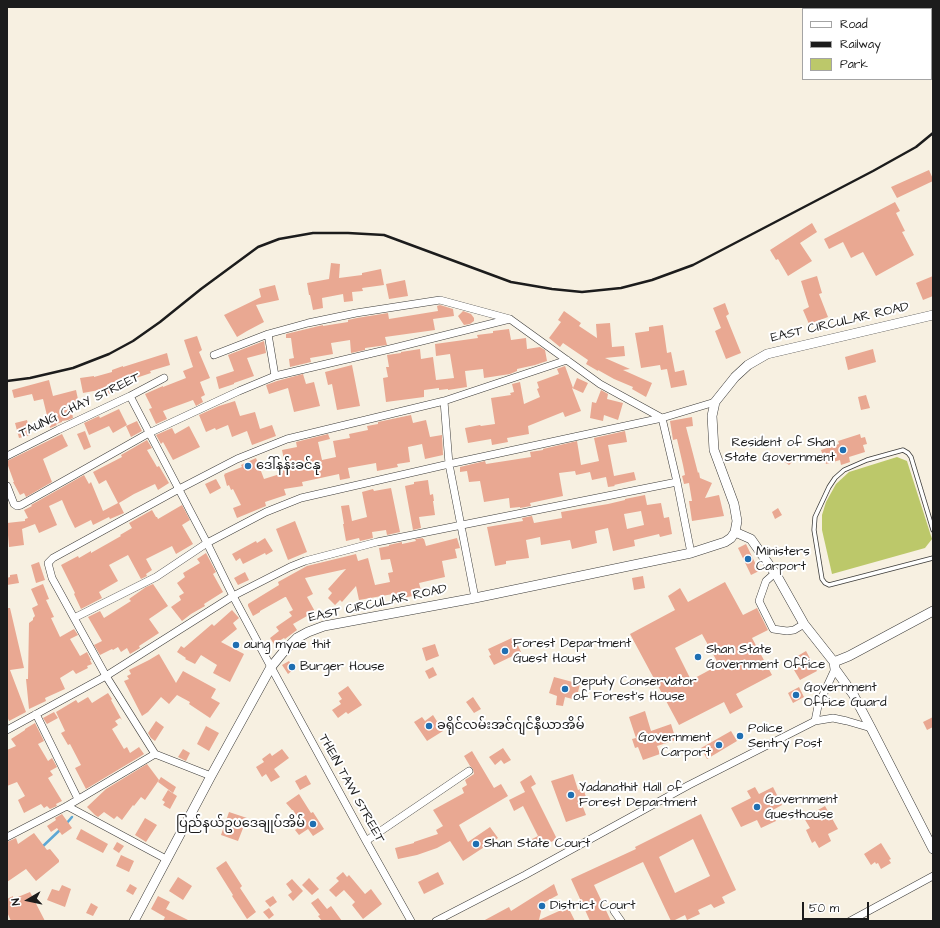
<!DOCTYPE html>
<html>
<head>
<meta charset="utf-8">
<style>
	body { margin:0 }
	#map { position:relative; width:940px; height:928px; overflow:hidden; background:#f7f0e1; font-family:"Architects Daughter",sans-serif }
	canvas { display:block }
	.frame { position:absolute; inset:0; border:8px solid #1c1c1c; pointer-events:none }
	.legend { position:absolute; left:802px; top:8px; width:130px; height:72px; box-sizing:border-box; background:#fff; border:1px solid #a4a4a4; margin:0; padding:5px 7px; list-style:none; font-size:12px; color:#1c1c1c }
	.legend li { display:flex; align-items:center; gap:8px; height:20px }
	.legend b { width:20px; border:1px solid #a4a4a4 }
	.north { position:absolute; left:8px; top:880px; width:40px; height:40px; -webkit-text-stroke:3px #fff; paint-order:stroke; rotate:261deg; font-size:11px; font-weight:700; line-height:16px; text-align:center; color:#1c1c1c }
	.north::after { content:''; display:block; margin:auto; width:14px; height:18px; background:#1c1c1c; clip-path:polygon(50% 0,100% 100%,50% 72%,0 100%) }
	.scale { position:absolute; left:802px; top:902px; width:67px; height:18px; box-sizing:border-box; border:2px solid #1c1c1c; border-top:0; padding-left:5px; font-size:12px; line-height:14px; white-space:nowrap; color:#1c1c1c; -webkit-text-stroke:3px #fff; paint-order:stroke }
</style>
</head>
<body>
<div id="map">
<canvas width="940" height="928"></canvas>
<div class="frame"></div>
<ul class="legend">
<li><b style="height:5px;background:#fff"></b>Road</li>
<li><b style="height:5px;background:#1c1c1c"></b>Railway</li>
<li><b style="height:11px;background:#bcc86a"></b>Park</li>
</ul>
<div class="north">N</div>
<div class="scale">50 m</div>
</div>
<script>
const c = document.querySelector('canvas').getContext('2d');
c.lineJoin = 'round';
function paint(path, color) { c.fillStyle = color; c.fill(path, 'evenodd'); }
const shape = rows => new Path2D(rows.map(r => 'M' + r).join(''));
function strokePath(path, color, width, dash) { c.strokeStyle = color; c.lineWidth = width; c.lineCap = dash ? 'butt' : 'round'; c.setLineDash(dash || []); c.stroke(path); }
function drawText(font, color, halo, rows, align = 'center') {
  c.font = font + ' "Architects Daughter","Noto Sans Myanmar",sans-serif'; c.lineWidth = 4; c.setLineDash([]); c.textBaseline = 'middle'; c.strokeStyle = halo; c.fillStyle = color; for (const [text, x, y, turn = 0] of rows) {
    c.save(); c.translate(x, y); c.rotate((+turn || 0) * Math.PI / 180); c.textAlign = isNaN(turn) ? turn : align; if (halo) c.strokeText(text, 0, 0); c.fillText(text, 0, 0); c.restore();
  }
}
const green = shape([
	[897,457,907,461,932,539,925,548,832,574,822,530,822,515,826,502,836,484,849,472]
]);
const stream = shape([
	[66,824,72,817],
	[41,848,61,829]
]);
const building = shape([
	[929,170,933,179,933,181,897,198,891,187],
	[895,202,900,211,896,213,905,231,902,232,914,255,876,276,863,252,851,258,843,242,829,249,824,239],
	[812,223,817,232,800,243,812,261,788,276,778,259,776,260,770,250],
	[331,263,340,264,339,278,362,275,362,273,381,269,384,285,362,288,363,291,352,292,353,301,344,302,343,294,322,298,323,308,313,310,310,295,309,295,307,283,329,279],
	[817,276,822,293,819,294,828,317,809,324,803,310,809,307,801,281],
	[933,276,933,296,923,300,916,283],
	[405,280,408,296,389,299,386,284],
	[275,285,279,300,256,305,264,322,247,331,237,337,224,315,261,297,259,289],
	[725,303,729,314,726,316,741,353,726,359,715,331,721,328,713,308],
	[440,305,453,309,454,316,433,319,435,330,385,337,387,345,365,348,365,350,351,353,350,340,331,343,333,354,310,358,311,362,290,367,289,359,294,358,293,353,291,338,286,338,286,334,323,325,323,326,348,322,348,320,357,318,388,313,389,319,438,311,437,306],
	[463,311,471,314,474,318,474,321,470,324,464,325,458,316],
	[564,311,581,323,579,326,597,338,596,324,610,323,612,347,624,346,625,356,605,358,630,369,623,370,652,383,646,397,632,389,633,387,614,379,598,370,598,371,586,364,588,360,563,343,560,347,549,338,561,322,558,320],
	[663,325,667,353,671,352,675,372,684,370,687,385,671,388,667,369,661,370,660,365,641,368,635,333,649,331,649,327],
	[509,329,511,340,526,338,527,349,540,347,545,350,547,361,535,365,517,369,517,371,510,374,484,378,483,369,465,371,467,387,448,390,448,389,439,390,439,388,424,390,424,397,386,402,383,378,388,377,386,367,389,367,387,355,401,353,401,352,420,349,421,359,433,357,436,380,454,378,450,354,436,356,435,344,478,338,477,335,493,333,493,331],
	[197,336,202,350,199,352,210,378,200,382,205,395,201,397,203,402,196,406,193,400,163,411,167,419,156,424,149,409,152,408,145,394,163,386,163,387,186,378,183,371,193,367,184,340],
	[264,341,266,353,247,358,254,376,234,383,234,384,219,389,216,377,234,371,228,355],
	[873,349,876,362,848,370,845,357],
	[167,353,170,365,150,371,151,373,133,379,132,377,114,384,116,392,101,396,99,390,83,393,80,378,94,376,94,377,112,372,112,370,123,366,123,367],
	[352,365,360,406,337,410,332,384,328,385,325,372],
	[565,366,573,388,577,378,588,383,583,393,572,388,581,411,565,417,563,412,528,426,529,434,507,438,508,442,492,445,491,439,468,443,465,428,480,425,481,426,495,424,491,398,511,395,510,393,514,392,512,384,520,382,524,404,540,397,537,389,539,388,537,382,559,374,557,369],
	[303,374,306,384,314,382,320,406,294,412,288,388,269,394,266,385,277,381],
	[49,380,53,396,76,390,79,404,71,407,73,418,68,420,62,421,62,422,56,424,57,425,50,428,43,399,34,401,32,394,14,398,12,390],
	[601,390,608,394,607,399,623,403,618,420,604,415,603,421,590,418,592,402,596,403],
	[866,395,870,408,861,410,858,397],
	[235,401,240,416,255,412,260,429,272,425,276,436,252,445,247,431,232,437,228,425,216,430,215,428,206,432,199,415,219,406],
	[119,409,127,425,113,433,109,426,89,435,84,423,99,416,100,418],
	[411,415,413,423,426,420,430,437,442,435,443,455,425,459,422,444,408,447,410,462,397,464,398,467,377,471,376,463,348,468,350,478,340,480,339,474,302,482,303,486,284,489,286,495,265,502,266,506,237,518,233,508,241,505,233,489,231,490,229,485,227,486,224,475,225,475,224,474,242,467,241,465,256,458,264,479,283,473,283,470,286,470,282,450,297,447,296,442,328,434,330,439,318,442,322,460,336,457,333,441,350,438,349,434,368,430,367,426,378,424,378,422],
	[692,417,693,426,686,427,698,473,699,472,700,478,712,483,705,498,719,495,724,516,692,521,689,501,692,501,689,483,684,484,682,476,685,475,683,465,677,439,673,440,670,421],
	[27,420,31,435,19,438,15,423],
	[137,421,142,431,131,437,126,426],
	[189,426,200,447,173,460,163,442,161,444,156,435,172,428,175,434],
	[85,431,91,447,84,450,77,434],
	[625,431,627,442,608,445,614,476,634,472,636,480,614,485,615,486,608,487,606,477,592,480,590,472,576,475,575,471,559,473,563,496,530,503,531,506,520,508,520,507,510,508,509,498,484,502,480,481,469,482,467,471,460,472,460,467,485,461,486,464,531,457,530,452,543,450,543,449,577,441,581,465,599,461,594,438],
	[62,434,68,446,43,459,52,482,26,497,24,493,20,495,13,482,14,482,7,463,7,461],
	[860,434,861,438,865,437,867,444,863,445,865,452,849,457,850,462,841,465,840,460,826,464,821,450,839,444,838,441],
	[147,440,152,448,147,450,157,467,159,466,169,483,158,490,155,484,134,494,119,503,124,513,110,519,109,517,93,525,91,520,75,528,68,514,62,500,49,506,57,525,39,533,35,524,22,529,24,545,9,547,7,523,25,521,25,519,28,518,24,510,32,506,31,505,84,475,89,484,91,482,103,511,118,503,106,480,99,484,93,472,122,457,121,455],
	[787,454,794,460,789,465,782,460],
	[216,479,221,488,210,494,205,484],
	[428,480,430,495,433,494,434,501,433,501,435,515,419,517,421,528,413,530,405,486,414,484,414,482],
	[391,488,400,532,387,535,386,530,372,532,373,538,360,541,359,538,346,541,343,524,344,524,341,506,349,505,352,521,367,517,362,492,373,489,374,491],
	[645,495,647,505,661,503,664,518,669,517,672,534,660,537,659,534,634,540,635,546,613,551,608,528,595,531,597,543,572,549,570,540,541,545,540,537,526,540,529,558,506,561,506,564,495,566,487,527,523,521,522,518,532,516,534,523,562,518,561,512,608,504,625,500,625,499],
	[641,511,644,525,627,529,624,514],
	[182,505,190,520,182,525,193,544,176,554,172,546,146,559,152,570,146,574,147,576,141,579,128,555,109,565,118,581,99,592,102,598,81,609,74,594,75,593,61,565,78,556,79,558,91,551,91,553,121,536,120,535,132,528,129,523,152,510,156,517,157,517,158,519],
	[778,508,782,515,775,519,772,512],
	[295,521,307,552,288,560,276,529],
	[265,538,273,551,266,555,265,553,243,564,240,558,236,561,232,554,256,541,257,543],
	[423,538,423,539,424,539,426,546,457,538,460,548,455,549,457,558,442,561,445,577,419,583,422,594,394,600,393,594,359,600,356,586,342,602,340,600,335,605,328,598,332,593,328,589,346,569,305,578,313,594,307,597,318,617,310,621,307,616,293,624,297,630,285,639,284,638,274,644,270,638,279,631,276,627,292,616,289,612,293,610,286,597,285,597,260,611,260,612,253,616,248,606,248,604,279,585,278,582,307,566,356,554,358,561,368,558,375,585,390,582,388,573,393,572,390,559,381,560,379,548,389,546,389,545,402,542,402,544,416,541,415,539],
	[746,544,759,571,751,575,738,548],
	[206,553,216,572,213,574,223,592,204,604,205,606,191,614,182,621,171,607,181,600,179,596,184,593,177,583,185,577,183,573,200,563,197,559],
	[39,562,45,580,36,583,31,565],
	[245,572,249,580,238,585,234,578],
	[17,574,19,583,7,585,7,578,10,577,10,575],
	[643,576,645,588,634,590,632,578],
	[725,582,743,615,757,608,768,630,752,638,772,675,736,694,743,707,730,714,724,702,679,725,630,634,675,610,668,596,680,588,688,602],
	[702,634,719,665,691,680,675,648],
	[43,584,49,599,46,600,54,617,51,618,60,637,74,629,78,635,70,639,80,656,87,652,91,660,90,660,92,664,87,666,88,668,76,674,73,670,60,678,65,689,45,698,46,701,29,709,26,679,28,679,29,623,33,620,33,618,35,616,32,608,38,605,31,589],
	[153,584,168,606,149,619,159,633,139,646,140,648,130,654,127,648,121,652,118,647,113,650,112,649,100,655,94,645,102,641,88,617,100,611,104,618,131,601,129,599,146,587],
	[7,608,10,608,24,668,10,670,26,712,9,721,7,716],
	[232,610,239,618,233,623,237,629,221,642,244,654,230,682,213,673,217,665,201,655,195,664,185,659,186,658,177,652,181,646,184,648,212,624,214,626],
	[514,637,521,652,494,665,489,656,491,655,488,649],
	[435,644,439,656,426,661,422,648],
	[806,651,817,671,800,680,794,670,801,666,796,657],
	[159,654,176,683,183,671,216,689,211,698,220,703,210,718,189,704,190,702,177,695,169,704,161,697,148,712,142,716,124,681,129,679,127,676,131,674,129,670,149,660],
	[289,661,294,669,288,674,282,665],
	[433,667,437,675,429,679,425,671],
	[554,677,580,684,576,700,565,697,563,706,556,705,557,696,549,693],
	[348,686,362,705,348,714,346,712,338,718,332,710,341,704,339,701,342,699,338,693],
	[799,687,804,697,793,703,788,693],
	[108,693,112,699,111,700,122,720,120,718,115,721,118,725,112,729,124,749,127,747,130,753,139,747,144,754,141,756,86,789,75,768,81,765,70,744,68,745,61,733,65,731,56,712,76,700,78,703,88,697,92,703],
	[473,697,481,709,474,713,466,702],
	[645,711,651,731,671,724,676,740,657,746,660,754,643,760,638,747,635,748,632,739,636,738,629,717],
	[54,712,58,718,47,724,43,718],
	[433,715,443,731,427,741,414,722,422,717,425,721],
	[933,717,933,727,927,730,923,722],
	[156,721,164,727,155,741,151,738,148,733],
	[35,723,44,741,38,744,48,761,52,758,57,767,50,771,53,775,48,778,62,801,56,804,57,806,50,809,47,806,44,808,41,804,24,813,18,800,25,796,17,782,7,786,7,750,16,746,11,739,25,730,25,729],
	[206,726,219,733,209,751,197,744],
	[731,731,737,741,707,759,701,748],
	[503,748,511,760,504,764,501,760,495,765,489,757],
	[183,749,190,753,186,761,178,757],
	[282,749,289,758,274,769,280,777,271,782,266,774,262,777,256,767,264,762,262,759,270,753,272,756],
	[472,751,494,788,501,784,508,796,459,825,468,842,490,827,498,838,463,861,450,841,437,848,417,855,398,859,395,848,414,843,414,842,438,834,436,830,443,826,433,810,464,793,462,788,467,785,465,780,474,774,473,769,470,766,464,756],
	[147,764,159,780,145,800,141,797,134,806,133,805,122,820,117,816,114,819,104,812,98,817,95,815,87,807,106,789],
	[573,774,578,790,583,788,587,800,581,802,586,815,566,822,551,781],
	[306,775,311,784,300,790,295,781],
	[531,775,536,784,531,787,557,839,537,849,532,839,538,836,523,806,514,811,509,800,525,792,520,782],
	[161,777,176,787,173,793,158,782],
	[755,787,759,794,773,787,782,805,771,811,776,821,761,828,757,820,741,827,731,808,751,798,747,791],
	[168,790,177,796,170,809,163,805,165,802,162,800],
	[299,794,311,813,313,812,324,829,313,836,308,829,299,835,295,830,302,825,293,810,292,810,286,803],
	[825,806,838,829,828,834,831,841,819,848,815,841,812,843,806,830,810,828,804,818],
	[229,812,247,818,238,841,221,835],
	[62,814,72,828,62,835,57,828,51,832,47,826,56,820,55,818],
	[701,814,736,890,722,897,725,903,714,908,711,904,698,910,700,914,687,920,685,915,673,921,671,921,643,862,594,885,611,921,590,921,571,879,636,849,635,847],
	[693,839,710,876,675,893,659,857],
	[145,818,157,825,146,842,135,835],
	[81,829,108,844,103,853,76,839],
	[34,833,47,850,50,849,59,860,59,862,36,881,26,869,7,882,7,842,16,838,18,844],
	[117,842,124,846,119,853,113,849],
	[881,843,891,859,889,860,891,863,881,869,878,863,876,864,875,862,871,865,864,854],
	[121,855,134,861,129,872,116,866],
	[226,861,242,886,240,888,256,912,247,919,232,896,233,895,216,868],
	[343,872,347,877,349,875,365,894,371,889,382,904,363,919,352,905,355,902,344,890,336,897,329,890,339,881,336,878],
	[438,872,444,884,424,894,418,882],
	[178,877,192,886,183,900,169,891],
	[309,878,319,889,312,895,302,885],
	[292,879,303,891,293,901,288,895,292,892,286,884],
	[130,884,137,888,133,895,126,891],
	[554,884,558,895,543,903,539,920,568,907,575,921,483,921,509,907,511,911],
	[62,885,71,889,65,907,47,900,52,889,59,891],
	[30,892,45,921,11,921,7,912,7,899,13,896,13,899],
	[158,896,170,902,166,909,190,921,163,921,165,917,151,909],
	[273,896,277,902,270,907,265,901],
	[318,898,327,909,331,906,342,921,322,921,318,916,320,915,311,903],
	[91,903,98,907,93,916,86,913],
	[269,908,274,915,269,919,263,912]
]);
const service = shape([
	[933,530,911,457,908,453,903,450,867,460,844,470,835,478,829,487,815,517,814,530,822,579,825,583,829,585,933,558]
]);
const minor = shape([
	[268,334,275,376],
	[214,355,268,334,308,323,356,313,440,300,510,319,600,384,662,418,677,482,691,553],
	[130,396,207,543,233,596,271,667,366,841,411,921],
	[444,401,449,464,475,598],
	[7,456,58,430,130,396,164,378],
	[7,486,14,504,17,506,21,505,149,433,239,391,275,376,394,348,510,319],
	[775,573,766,581,759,601,773,629,787,631,794,630,804,624],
	[74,618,156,577,207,543,266,512,301,498,449,464,662,418,715,402],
	[36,714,78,799],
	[815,721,833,718,847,721,871,728],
	[7,730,106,676,233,596,290,567,305,561,377,542,677,482],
	[211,776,155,754,106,676,52,578,48,563,53,558,179,489,237,459,287,439,444,401,567,360],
	[67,806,166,859],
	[7,837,67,806,155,754],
	[366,841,469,771],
	[614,911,621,921],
	[436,921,525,875,689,785,815,721,818,706,835,669],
	[850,921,933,876]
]);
const tertiary = shape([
	[735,532,751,539,777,576,804,624,834,662,835,669,853,694,871,728,933,849],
	[834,662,849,656,933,611],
	[134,921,211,776,271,667,285,650,297,638,308,632,324,626,475,598,691,553,725,542,731,538,735,532,737,521,734,504,714,450,712,416,715,402,735,377,748,365,767,354,933,315]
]);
const rail = shape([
	[7,381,30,378,73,368,109,354,133,341,160,322,201,289,258,247,279,239,313,233,348,233,384,235,511,282,552,289,582,292,621,288,652,280,693,265,873,171,916,147,933,133]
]);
const markers = [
	[843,450,4,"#1f6fb2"],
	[248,466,4,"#1f6fb2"],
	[748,559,4,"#1f6fb2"],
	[236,645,4,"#1f6fb2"],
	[505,651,4,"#1f6fb2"],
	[698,657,4,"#1f6fb2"],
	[292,667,4,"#1f6fb2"],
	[565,689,4,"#1f6fb2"],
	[796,695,4,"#1f6fb2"],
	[429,726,4,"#1f6fb2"],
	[740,736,4,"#1f6fb2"],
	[719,745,4,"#1f6fb2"],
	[571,795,4,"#1f6fb2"],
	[757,807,4,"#1f6fb2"],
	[313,824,4,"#1f6fb2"],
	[476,844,4,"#1f6fb2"],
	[542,906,4,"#1f6fb2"]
];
const streetNames = [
	["EAST CIRCULAR ROAD",840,323,-13],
	["TAUNG CHAY STREET",80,406,-26],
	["EAST CIRCULAR ROAD",378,604,-12],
	["THEIN TAW STREET",351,789,61]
];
const poiNames = [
	["Resident of Shan",835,443,"right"],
	["State Government",835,458,"right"],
	["ဒေါ်နန်းခင်နု",256,466],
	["Ministers",756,552],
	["Carport",756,567],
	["Forest Department",513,644],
	["Guest Houst",513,659],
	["aung myae thit",244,645],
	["Shan State",706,650],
	["Government Office",706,665],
	["Burger House",300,667],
	["Deputy Conservator",573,682],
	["of Forest's House",573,697],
	["Government",804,688],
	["Office Guard",804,703],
	["ခရိုင်လမ်းအင်ဂျင်နီယာအိမ်",437,726],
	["Police",748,729],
	["Sentry Post",748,744],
	["Government",711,738,"right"],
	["Carport",711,753,"right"],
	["Yadanathit Hall of",579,788],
	["Forest Department",579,803],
	["Government",765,800],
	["Guesthouse",765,815],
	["ပြည်နယ်ဥပဒေချုပ်အိမ်",305,824,"right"],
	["Shan State Court",484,844],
	["District Court",550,906]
];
paint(green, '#bcc86a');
strokePath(stream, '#5da7d5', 2.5);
paint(building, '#e9a892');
strokePath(service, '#3d3c3a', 5);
strokePath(minor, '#3d3c3a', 8);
strokePath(tertiary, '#3d3c3a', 10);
strokePath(service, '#fff', 3.5);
strokePath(minor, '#fff', 7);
strokePath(tertiary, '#fff', 9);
strokePath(rail, '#1c1c1c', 2.5);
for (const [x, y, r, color] of markers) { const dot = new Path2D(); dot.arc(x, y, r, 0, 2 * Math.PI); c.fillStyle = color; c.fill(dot); strokePath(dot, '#fff', 1.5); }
drawText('13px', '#1c1c1c', '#fff', streetNames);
drawText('13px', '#1c1c1c', '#fff', poiNames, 'left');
</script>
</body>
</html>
